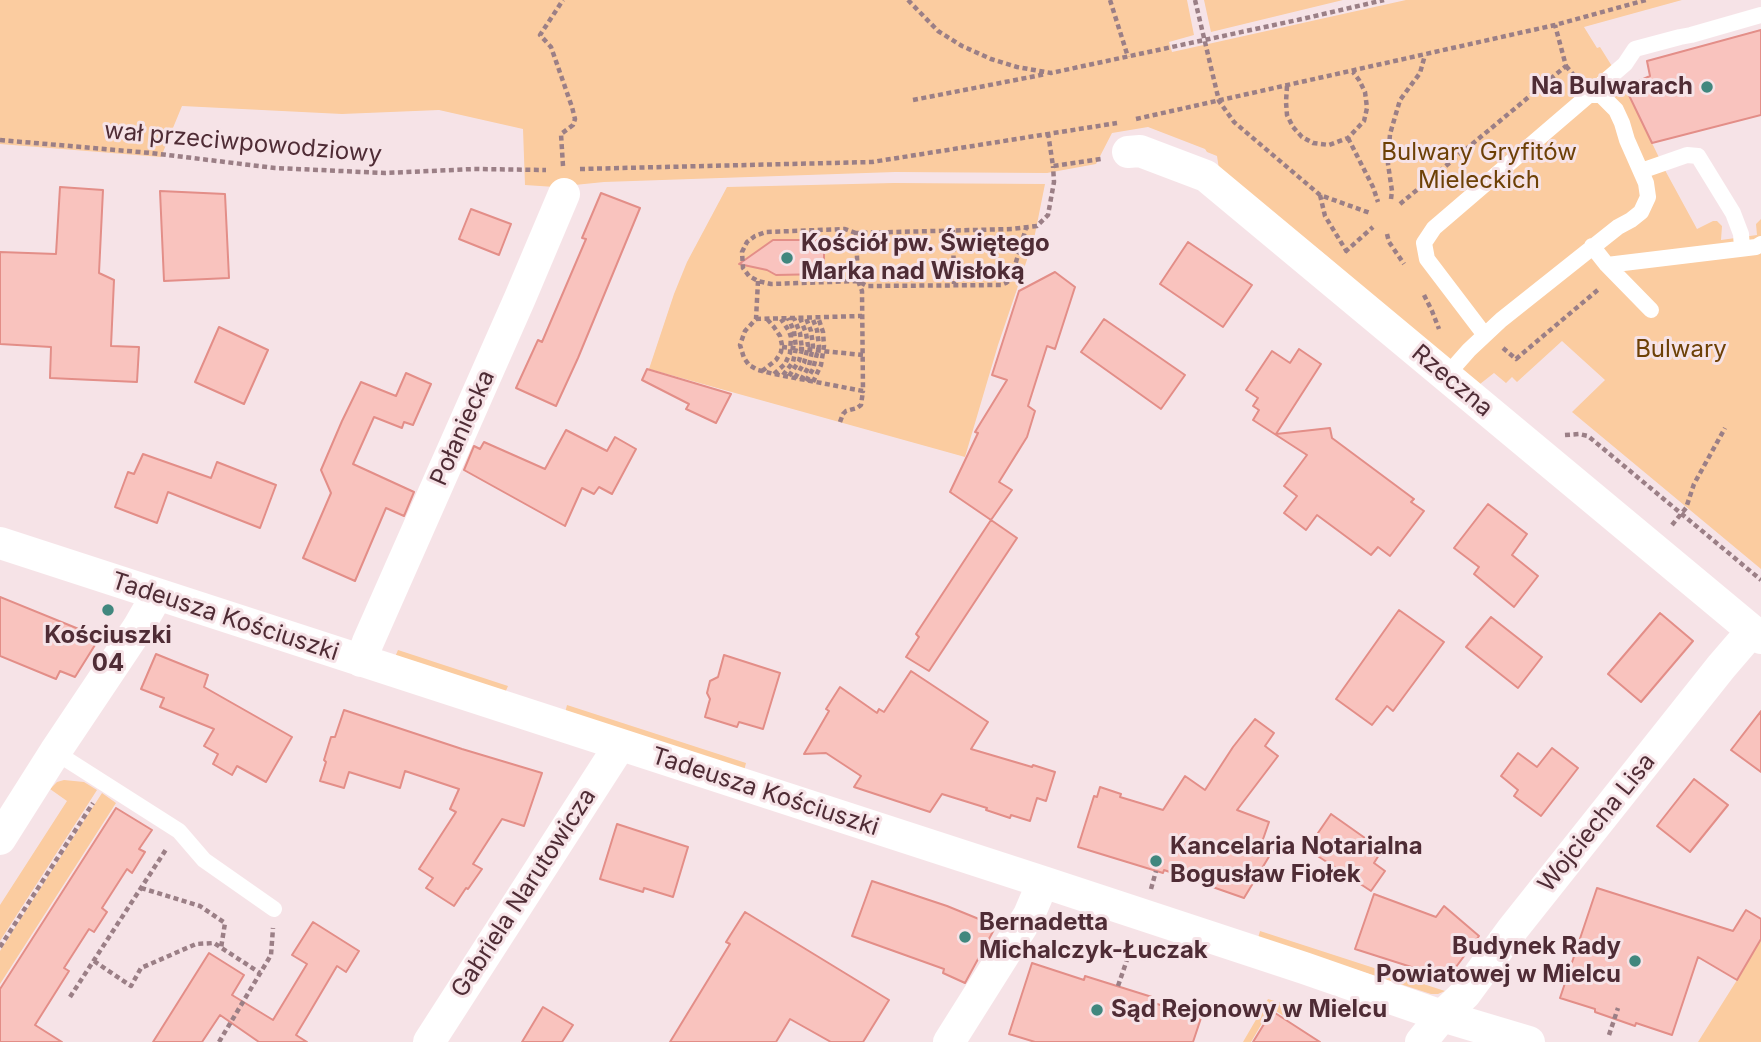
<!DOCTYPE html>
<html>
<head>
<meta charset="utf-8">
<style>
	body { margin:0 }
	canvas { display:block; background:#f6e3e7 }
</style>
</head>
<body>
<canvas width="1761" height="1042"></canvas>
<script>
const c = document.querySelector('canvas').getContext('2d');
c.lineJoin = 'round';
function paint(path, color) { c.fillStyle = color; c.fill(path, 'evenodd'); }
const shape = rows => new Path2D(rows.map(r => 'M' + r).join(''));
function strokePath(path, color, width, dash) { c.strokeStyle = color; c.lineWidth = width; c.lineCap = dash ? 'butt' : 'round'; c.setLineDash(dash || []); c.stroke(path); }
function drawText(font, color, halo, rows, align = 'center') {
  c.font = font + ' Inter,sans-serif'; c.lineWidth = 6; c.setLineDash([]); c.textBaseline = 'middle'; c.strokeStyle = halo; c.fillStyle = color; for (const [text, x, y, turn = 0] of rows) {
    c.save(); c.translate(x, y); c.rotate((+turn || 0) * Math.PI / 180); c.textAlign = isNaN(turn) ? turn : align; if (halo) c.strokeText(text, 0, 0); c.fillText(text, 0, 0); c.restore();
  }
}
const green = shape([
	[0,0,1187,0,1194,35,1169,42,1172,52,1406,0,1682,0,1584,27,1597,48,1600,47,1625,87,1666,172,1697,229,1713,221,1717,221,1722,226,1721,240,1757,235,1756,224,1761,219,1761,569,1572,412,1605,380,1562,341,1517,382,1512,377,1506,383,1494,373,1480,384,1374,298,1328,257,1219,169,1217,156,1207,152,1205,149,1148,127,1112,133,1096,164,1047,173,895,172,604,182,555,187,525,185,523,129,439,110,342,114,182,106,161,157,0,144],
	[1204,0,1343,0,1211,32],
	[894,183,1045,184,1034,239,998,345,965,457,649,369,674,294,687,262,727,187],
	[398,650,508,686,505,693,395,657],
	[567,705,746,763,744,771,565,713],
	[64,780,84,782,97,790,0,941,0,905,67,801,50,789,57,782],
	[102,793,116,803,0,984,0,951],
	[1260,931,1445,991,1438,994,1431,994,1258,938],
	[1761,939,1761,1042,1698,1042,1737,980],
	[1268,999,1297,1008,1290,1020,1271,1008,1251,1042,1243,1042]
]);
const building = shape([
	[1761,30,1761,115,1652,143,1625,87,1650,76,1647,61,1761,30],
	[60,187,103,190,99,273,114,280,111,346,139,347,137,382,50,378,51,347,0,344,0,252,56,254,60,187],
	[160,191,225,194,229,278,164,281,160,191],
	[601,193,640,208,578,358,556,406,516,388,538,340,542,342,586,239,582,238,601,193],
	[471,209,511,224,499,255,459,239,471,209],
	[773,240,824,240,824,274,776,275,767,270,739,264,773,240],
	[1188,242,1252,285,1223,327,1160,284,1188,242],
	[1055,272,1075,287,1055,349,1047,346,1028,406,1035,411,1027,437,999,482,1012,490,991,520,950,492,978,433,975,432,1007,380,992,375,1019,291,1055,272],
	[1104,319,1185,375,1161,409,1081,352,1104,319],
	[219,327,268,350,244,404,195,382,219,327],
	[1299,349,1321,364,1276,434,1330,428,1332,438,1414,499,1411,502,1424,511,1390,556,1378,547,1371,555,1317,515,1306,530,1284,513,1297,496,1284,486,1307,455,1253,420,1259,410,1253,406,1258,398,1246,390,1272,351,1290,363,1299,349],
	[647,369,731,394,716,423,686,409,689,404,642,380,647,369],
	[406,373,431,384,413,425,404,422,402,428,374,417,353,464,414,492,404,516,386,508,355,581,303,558,331,493,321,470,342,421,361,382,396,396,406,373],
	[566,430,607,451,615,437,636,449,612,494,599,487,594,494,582,488,565,526,464,470,474,446,480,449,484,442,545,469,566,430],
	[143,454,211,478,217,462,276,485,260,528,168,492,157,523,115,507,128,472,134,474,143,454],
	[1488,504,1527,534,1512,555,1538,576,1514,607,1474,574,1479,567,1454,548,1488,504],
	[991,520,1017,538,929,671,906,657,919,637,916,634,991,520],
	[0,597,91,634,95,645,75,677,60,671,56,679,0,656,0,597],
	[1399,610,1444,642,1393,711,1387,706,1372,725,1336,699,1399,610],
	[1660,613,1693,641,1641,702,1608,674,1660,613],
	[1491,617,1542,657,1518,688,1466,647,1491,617],
	[156,654,208,675,204,687,292,737,266,782,237,766,232,775,213,764,218,754,204,746,214,729,160,707,164,698,141,689,156,654],
	[724,655,780,673,763,729,739,722,737,727,705,717,710,699,707,693,710,681,718,677,724,655],
	[911,671,988,722,971,749,1032,767,1033,765,1055,772,1046,801,1037,798,1030,821,1011,815,1010,818,986,810,987,808,942,794,930,812,854,787,861,776,826,753,804,754,829,711,826,709,840,687,877,713,879,709,884,712,911,671],
	[344,710,462,749,542,773,524,826,502,819,473,864,482,869,468,889,466,888,454,906,426,888,433,878,419,869,456,812,450,809,459,789,405,771,400,788,349,772,344,788,320,781,326,762,324,760,331,737,335,737,344,710],
	[1761,711,1761,772,1731,750,1761,711],
	[1255,719,1274,733,1265,746,1278,756,1237,810,1269,822,1261,845,1273,850,1244,898,1164,870,1163,873,1078,847,1094,796,1097,797,1100,787,1121,794,1120,797,1163,810,1185,776,1205,790,1233,747,1255,719],
	[1552,748,1578,768,1541,816,1514,796,1518,790,1501,776,1518,753,1537,767,1552,748],
	[1694,779,1728,805,1690,852,1657,826,1694,779],
	[116,808,152,830,139,849,145,852,132,873,127,869,102,908,107,912,94,932,89,929,64,968,69,971,35,1025,62,1042,0,1042,0,989,116,808],
	[1331,814,1382,850,1374,863,1385,871,1371,891,1307,849,1331,814],
	[617,824,688,847,673,897,644,888,643,892,600,879,617,824],
	[872,881,947,906,996,926,965,983,943,973,944,969,852,936,872,881],
	[1597,888,1733,931,1746,910,1761,919,1761,939,1737,980,1698,957,1672,1035,1636,1023,1635,1026,1595,1012,1595,1009,1560,998,1597,888],
	[1374,894,1436,917,1444,906,1479,936,1453,971,1440,975,1429,971,1427,972,1355,949,1374,894],
	[745,912,889,1000,863,1042,831,1042,790,1019,776,1042,670,1042,730,944,726,942,745,912],
	[313,922,359,951,346,972,337,966,308,1015,296,1035,307,1042,259,1042,220,1015,202,1042,153,1042,209,953,244,975,232,995,273,1020,307,964,292,955,313,922],
	[1032,963,1084,980,1085,976,1152,997,1151,1002,1201,1018,1193,1042,1035,1042,1009,1034,1032,963],
	[543,1007,573,1025,562,1042,522,1042,543,1007],
	[1272,1011,1320,1042,1253,1042,1272,1011]
]);
const path = shape([
	[908,0,938,31,962,46,991,59,1017,67,1051,73,1302,19,1384,0],
	[1110,0,1128,57],
	[1195,0,1219,101,1234,122,1320,195,1370,213],
	[1566,66,1577,79],
	[1287,86,1286,102,1287,115,1293,127,1302,137,1313,143,1329,145,1348,138,1364,121,1367,108,1365,92,1359,80,1353,72],
	[913,100,1046,74],
	[1136,119,1555,25,1646,0],
	[1048,133,1053,166,1101,159],
	[1348,138,1373,187,1378,202],
	[0,140,151,153,275,168,385,173,474,169,546,170],
	[563,166,561,134,573,125,575,119,572,107,551,47,540,35,563,0],
	[580,169,872,162,1117,123],
	[1320,195,1325,216,1347,252],
	[1391,199,1392,191,1388,164,1390,134,1400,100,1420,73,1425,55],
	[1400,204,1566,66,1555,25],
	[953,230,954,284],
	[856,233,845,229,766,232,755,236,747,242,742,252,743,268,749,276,758,281,771,284,858,281,867,286,1001,285,1006,283,1011,279,1026,228],
	[1387,234,1389,242,1404,264],
	[1345,252,1373,227],
	[758,281,756,319,745,331,740,345,744,358,749,365,758,370,774,374,863,391,862,291,858,281,856,233,1012,229,1037,226,1048,215,1054,182,1053,166],
	[1424,295,1432,311,1439,329],
	[756,319,862,316],
	[782,347,863,355],
	[1503,348,1516,359,1600,288],
	[762,371,776,360,781,352,782,345,780,336,774,327,767,319],
	[774,374,785,364,790,353,791,337,789,331,781,319],
	[783,375,793,362,796,348,794,331,788,318],
	[789,376,799,361,802,349,800,333,794,318],
	[795,378,804,363,808,346,806,333,800,318],
	[801,380,809,366,813,346,811,331,806,318],
	[806,381,813,369,819,346,817,330,812,317],
	[813,382,821,365,824,346,823,332,818,317],
	[840,422,843,414,846,411,857,408,861,405,863,391],
	[1565,435,1579,434,1588,436,1761,580],
	[1672,525,1686,508,1694,484,1725,428],
	[141,888,200,906,225,923,221,948],
	[1151,889,1156,871],
	[0,947,93,803],
	[94,961,131,986,141,968,196,944,214,943,260,973],
	[1118,986,1131,948],
	[70,997,167,848],
	[1609,1035,1618,1008],
	[219,1042,271,955,273,928]
]);
const lane = shape([
	[1589,95,1625,64,1635,49,1680,37,1691,35,1761,15],
	[1641,171,1687,155,1698,156,1733,213,1741,234,1742,248],
	[1592,246,1607,265,1756,247,1761,244],
	[1607,265,1651,310],
	[1446,376,1469,350,1501,320,1618,227,1631,220,1641,212,1648,197,1646,183,1627,140,1622,123,1616,110,1601,95,1589,95,1434,228,1424,243,1427,259,1484,334],
	[55,752,179,831,204,860,274,909]
]);
const street = shape([
	[1128,152,1140,151,1206,176,1761,638],
	[0,543,1043,882,1304,968,1442,1016,1529,1042],
	[361,661,368,642,520,298,564,194],
	[0,839,55,752,138,628,157,595],
	[429,1042,620,745],
	[949,1042,1029,915,1043,882],
	[1421,1042,1442,1016,1465,994,1512,930,1721,667,1752,631]
]);
const markers = [
	[1707,87,7,"#41877e"],
	[787,258,7,"#41877e"],
	[108,610,7,"#41877e"],
	[1156,861,7,"#41877e"],
	[965,937,7,"#41877e"],
	[1635,961,7,"#41877e"],
	[1097,1010,7,"#41877e"]
];
const poiNames = [
	["Na Bulwarach",1693,87,"right"],
	["Kościół pw. Świętego",801,244],
	["Marka nad Wisłoką",801,272],
	["Kościuszki",108,636,"center"],
	["04",108,664,"center"],
	["Kancelaria Notarialna",1170,847],
	["Bogusław Fiołek",1170,875],
	["Bernadetta",979,923],
	["Michalczyk-Łuczak",979,951],
	["Budynek Rady",1621,947,"right"],
	["Powiatowej w Mielcu",1621,975,"right"],
	["Sąd Rejonowy w Mielcu",1111,1010]
];
const streetNames = [
	["wał przeciwpowodziowy",243,143,5],
	["Rzeczna",1452,381,40],
	["Połaniecka",463,428,-66],
	["Tadeusza Kościuszki",225,617,18],
	["Tadeusza Kościuszki",765,792,18],
	["Wojciecha Lisa",1597,823,-51],
	["Gabriela Narutowicza",524,893,-57]
];
const parkNames = [
	["Bulwary Gryfitów",1479,153],
	["Mieleckich",1479,181],
	["Bulwary",1681,350]
];
paint(green, '#fbcca0');
paint(building, '#f9c3be');
strokePath(building, '#e38e88', 2);
strokePath(path, '#9b7f86', 4.5, [5, 3.5]);
strokePath(lane, '#fff', 16);
strokePath(street, '#fff', 32);
for (const [x, y, r, color] of markers) { const dot = new Path2D(); dot.arc(x, y, r, 0, 2 * Math.PI); c.fillStyle = color; c.fill(dot); strokePath(dot, '#f6e3e7', 2.5); }
drawText('bold 24px', '#4f2c35', '#f6e3e7', poiNames, 'left');
drawText('24px', '#4f2c35', '#f6e3e7', streetNames);
drawText('24px', '#6d4006', '#f6e3e7', parkNames);
</script>
</body>
</html>
